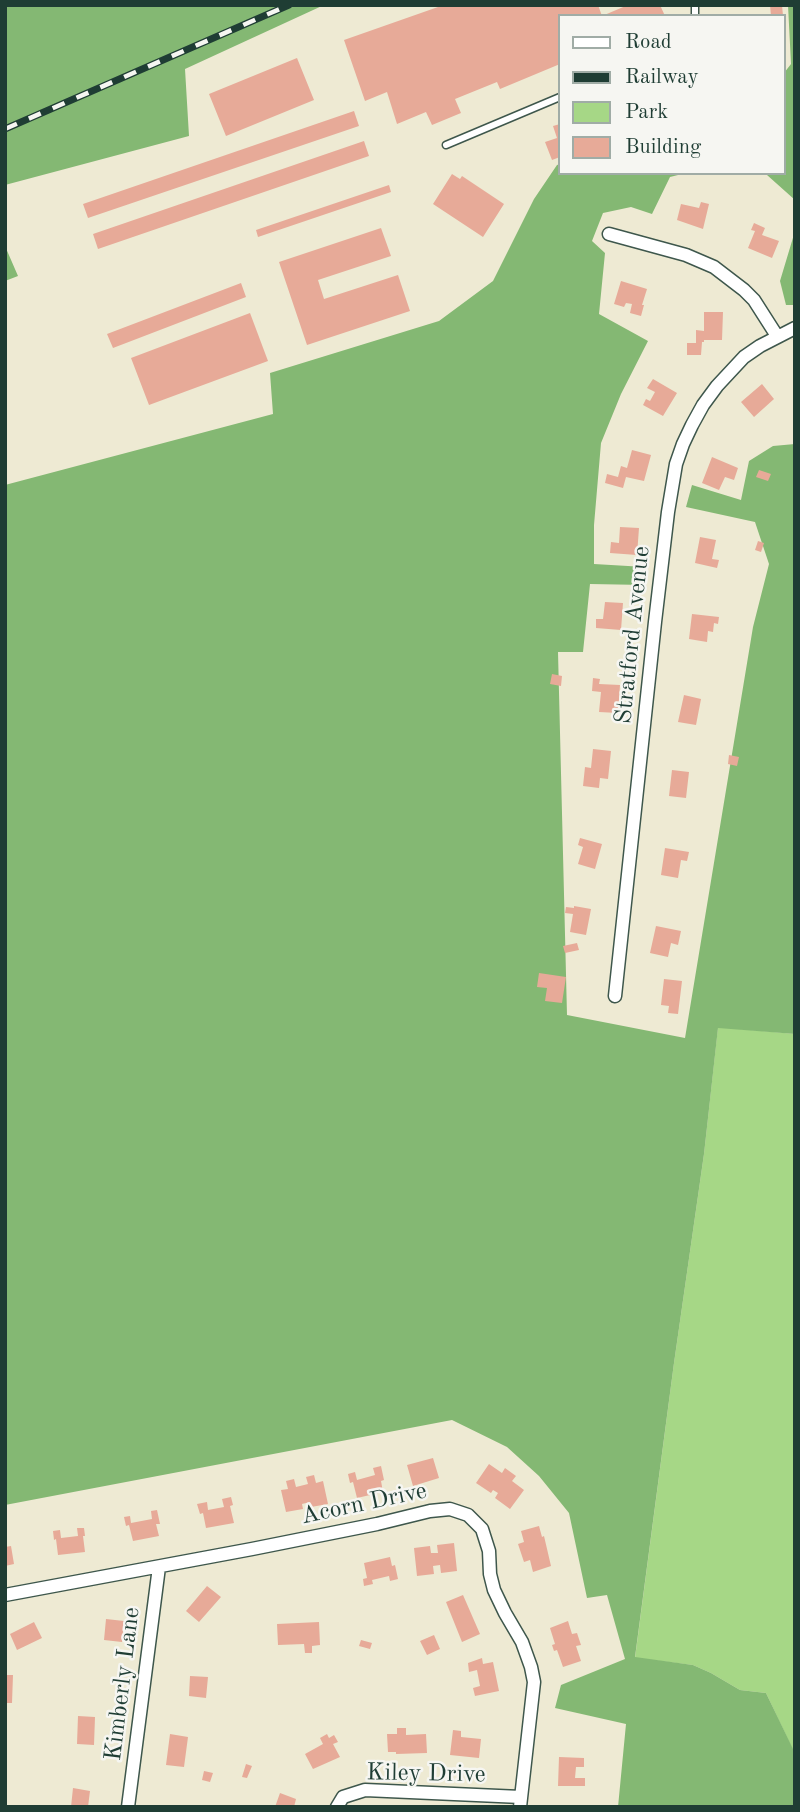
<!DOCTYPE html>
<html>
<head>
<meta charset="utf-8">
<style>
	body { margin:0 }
	#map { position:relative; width:800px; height:1812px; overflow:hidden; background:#eeead3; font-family:"Old Standard TT",serif }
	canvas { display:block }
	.frame { position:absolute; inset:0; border:7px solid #1f3d34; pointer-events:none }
	.legend { position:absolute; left:558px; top:14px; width:228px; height:161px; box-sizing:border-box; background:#f6f6f2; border:2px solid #a0aca6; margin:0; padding:9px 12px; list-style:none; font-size:21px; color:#1f3d34 }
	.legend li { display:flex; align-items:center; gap:14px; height:35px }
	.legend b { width:35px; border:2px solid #a0aca6 }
</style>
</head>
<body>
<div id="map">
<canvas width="800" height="1812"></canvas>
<div class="frame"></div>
<ul class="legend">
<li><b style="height:9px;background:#fff"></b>Road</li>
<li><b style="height:9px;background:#1f3d34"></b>Railway</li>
<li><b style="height:19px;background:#a6d786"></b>Park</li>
<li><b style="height:19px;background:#e7aa98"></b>Building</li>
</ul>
</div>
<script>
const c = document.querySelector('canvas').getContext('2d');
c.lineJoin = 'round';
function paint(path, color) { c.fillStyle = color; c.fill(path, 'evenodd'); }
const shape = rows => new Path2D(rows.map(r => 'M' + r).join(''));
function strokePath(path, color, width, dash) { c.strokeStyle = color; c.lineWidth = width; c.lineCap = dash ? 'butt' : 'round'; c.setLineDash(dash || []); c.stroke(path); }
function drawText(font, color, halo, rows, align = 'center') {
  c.font = font + ' "Old Standard TT",serif'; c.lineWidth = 5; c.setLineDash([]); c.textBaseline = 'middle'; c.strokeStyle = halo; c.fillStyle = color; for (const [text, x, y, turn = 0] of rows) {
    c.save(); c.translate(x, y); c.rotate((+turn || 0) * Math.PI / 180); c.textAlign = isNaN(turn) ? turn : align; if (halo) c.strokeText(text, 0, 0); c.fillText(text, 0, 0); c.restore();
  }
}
const green = shape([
	[718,1027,795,1034,795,1754,766,1693,740,1690,711,1673,693,1665,635,1658,674,1363,704,1154]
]);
const forest = shape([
	[5,5,324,5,185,69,189,136,5,185],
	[788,5,795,5,795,200,767,175,751,173,784,173,784,73,791,64],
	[560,164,560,173,686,173,670,177,652,214,631,207,603,213,592,241,605,253,599,314,648,341,621,394,601,443,594,525,594,564,645,567,645,585,590,584,583,652,558,652,567,1015,685,1038,753,627,769,564,755,522,686,507,692,485,741,500,749,461,773,446,795,444,795,1034,718,1028,704,1154,674,1363,635,1657,693,1665,711,1673,740,1690,766,1693,795,1753,795,1807,618,1807,626,1724,555,1708,561,1685,625,1659,607,1595,587,1598,569,1513,539,1476,507,1447,452,1420,5,1505,5,485,273,414,270,373,439,321,493,281,534,199,557,165],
	[795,231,795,305,786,305,780,281],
	[5,246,18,276,5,281]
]);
const building = shape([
	[438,5,598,5,602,16,628,5,660,5,665,16,560,16,560,64,500,89,497,82,455,99,461,113,432,125,426,112,397,124,387,92,365,101,344,40,438,7],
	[770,5,782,5,783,16,771,16],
	[297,58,314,100,226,136,209,94],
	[354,111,359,126,88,218,83,204],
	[560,124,560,157,552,160,545,142,557,138,553,126],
	[364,141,369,156,98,249,93,234],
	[452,174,460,179,462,176,504,204,483,237,433,204],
	[389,185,391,192,258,237,256,230],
	[701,202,709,204,703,229,677,220,681,204,699,208],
	[754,223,765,228,762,235,779,241,772,258,748,248,755,231,751,230],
	[381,228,391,256,318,280,324,299,398,275,410,311,307,345,279,262],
	[621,281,647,289,642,305,644,305,641,316,630,313,632,304,626,303,624,307,614,304],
	[241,283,246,297,113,348,107,334],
	[704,312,723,312,722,340,704,340,704,342,702,342,701,355,687,355,687,343,696,343,696,330,704,331],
	[250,313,268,361,149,405,131,358],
	[653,379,677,393,663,416,643,405,646,399,650,401,655,392,647,388],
	[762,384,774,399,754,417,741,402],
	[632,450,651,455,644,481,626,477,623,488,605,483,607,474,618,477,621,466,627,468],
	[712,457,738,468,734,480,725,477,719,490,702,483],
	[759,470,771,474,768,481,756,477],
	[620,527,639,528,637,555,610,553,611,542,619,543],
	[700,537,716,540,712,559,719,560,717,568,695,563],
	[758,541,764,543,761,552,755,550],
	[605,602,623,603,621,630,596,628,596,619,603,619],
	[692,614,719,617,718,624,714,623,713,632,708,631,707,642,689,639],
	[552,674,562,676,561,686,550,684],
	[593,678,600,679,599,684,620,685,618,713,599,712,601,692,592,691],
	[684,695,701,699,696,725,678,722],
	[593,749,611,751,608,779,600,778,599,788,583,786,585,767,591,768],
	[729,755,739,757,737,766,728,764],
	[672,770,689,772,686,798,669,796],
	[580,838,602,844,595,869,578,864,583,847,578,845],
	[665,848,689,852,687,861,681,860,678,878,661,875],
	[574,906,591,909,586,935,570,932,573,914,565,913,566,907,574,908],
	[656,926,681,931,678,945,671,943,668,957,650,953],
	[577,943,579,950,565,953,563,946],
	[539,973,566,977,562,1003,545,1001,547,988,537,987],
	[664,979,682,981,678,1014,668,1013,669,1006,661,1005],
	[433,1458,439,1478,413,1486,407,1465],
	[489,1464,502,1473,505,1468,516,1476,512,1481,524,1490,510,1509,495,1498,498,1493,493,1490,491,1493,476,1483],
	[381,1466,384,1480,381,1481,383,1492,357,1498,353,1482,350,1483,348,1474,355,1472,357,1480,375,1475,373,1468],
	[314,1475,316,1483,323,1481,328,1504,311,1507,310,1502,302,1504,303,1509,286,1512,281,1490,288,1489,286,1481,294,1479,296,1487,308,1484,306,1477],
	[231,1497,233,1505,230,1506,234,1523,206,1528,203,1513,200,1514,197,1504,207,1502,208,1510,224,1507,222,1499],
	[157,1510,160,1524,156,1524,159,1536,133,1541,129,1525,126,1526,124,1517,130,1516,131,1523,152,1519,151,1511],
	[539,1526,542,1537,544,1536,551,1566,533,1572,530,1560,524,1562,518,1544,524,1542,521,1531],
	[77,1528,84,1528,85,1536,83,1536,85,1552,58,1555,56,1539,54,1540,53,1531,60,1530,61,1538,78,1536],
	[454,1543,457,1571,441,1573,440,1565,433,1566,434,1574,417,1576,414,1548,430,1546,431,1553,438,1553,437,1545],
	[11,1546,14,1564,5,1566,5,1547],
	[390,1557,392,1566,395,1565,398,1579,390,1581,389,1576,372,1580,373,1584,364,1586,363,1579,367,1578,364,1563],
	[207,1586,221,1597,199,1622,186,1611],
	[463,1595,480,1634,462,1642,446,1602],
	[106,1619,124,1621,122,1642,104,1640],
	[568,1621,572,1634,577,1633,581,1645,576,1646,581,1661,563,1667,557,1650,554,1651,552,1645,555,1644,550,1628],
	[34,1622,42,1638,17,1650,10,1634],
	[319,1622,320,1645,312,1646,312,1653,305,1653,304,1644,278,1645,277,1624],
	[434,1635,440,1649,427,1655,420,1641],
	[361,1640,372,1643,370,1649,359,1646],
	[482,1658,483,1664,493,1662,499,1691,475,1696,473,1688,480,1686,477,1670,469,1672,468,1663],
	[5,1675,13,1675,12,1703,5,1703],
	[190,1676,208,1677,206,1698,189,1696],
	[78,1716,95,1717,94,1745,77,1744],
	[397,1728,406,1728,406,1735,426,1734,427,1753,396,1754,396,1752,388,1752,387,1734,397,1734],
	[453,1730,461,1731,461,1737,481,1739,479,1758,450,1755],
	[170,1734,188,1737,184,1767,166,1765],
	[327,1734,329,1738,334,1735,338,1742,333,1744,340,1757,313,1769,305,1754,323,1744,320,1738],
	[559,1757,584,1758,584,1767,576,1767,575,1778,585,1778,585,1786,558,1786],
	[246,1764,252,1766,247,1778,242,1777],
	[204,1771,213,1773,210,1782,202,1780],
	[73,1788,90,1791,88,1807,71,1807],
	[280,1793,296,1799,294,1807,275,1807]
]);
const lane = shape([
	[695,16,695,5],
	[446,145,560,97]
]);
const street = shape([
	[609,234,686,255,714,267,744,290,754,300,777,336],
	[615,996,655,622,668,512,676,464,683,444,692,425,703,405,717,386,744,357,760,346,795,328],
	[5,1595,252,1549,377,1524,430,1511,450,1509,468,1515,482,1529,489,1551,490,1574,494,1590,505,1613,522,1642,531,1667,534,1682,520,1807],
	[128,1807,159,1567],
	[337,1807,343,1797,365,1790,521,1797]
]);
const rail = shape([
	[5,129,289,5]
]);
const streetNames = [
	["Stratford Avenue",633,635,-84],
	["Acorn Drive",364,1504,-12],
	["Kimberly Lane",123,1684,-83],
	["Kiley Drive",426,1774,1]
];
paint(green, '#a6d786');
paint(forest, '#84b873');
paint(building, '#e7aa98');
strokePath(lane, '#3e574c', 9);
strokePath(street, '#3e574c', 15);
strokePath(lane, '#fff', 6);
strokePath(street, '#fff', 12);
strokePath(rail, '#1f3d34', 7);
strokePath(rail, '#f6f6f2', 4.5, [13]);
drawText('24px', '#1f3d34', '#f6f6f2', streetNames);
</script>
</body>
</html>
